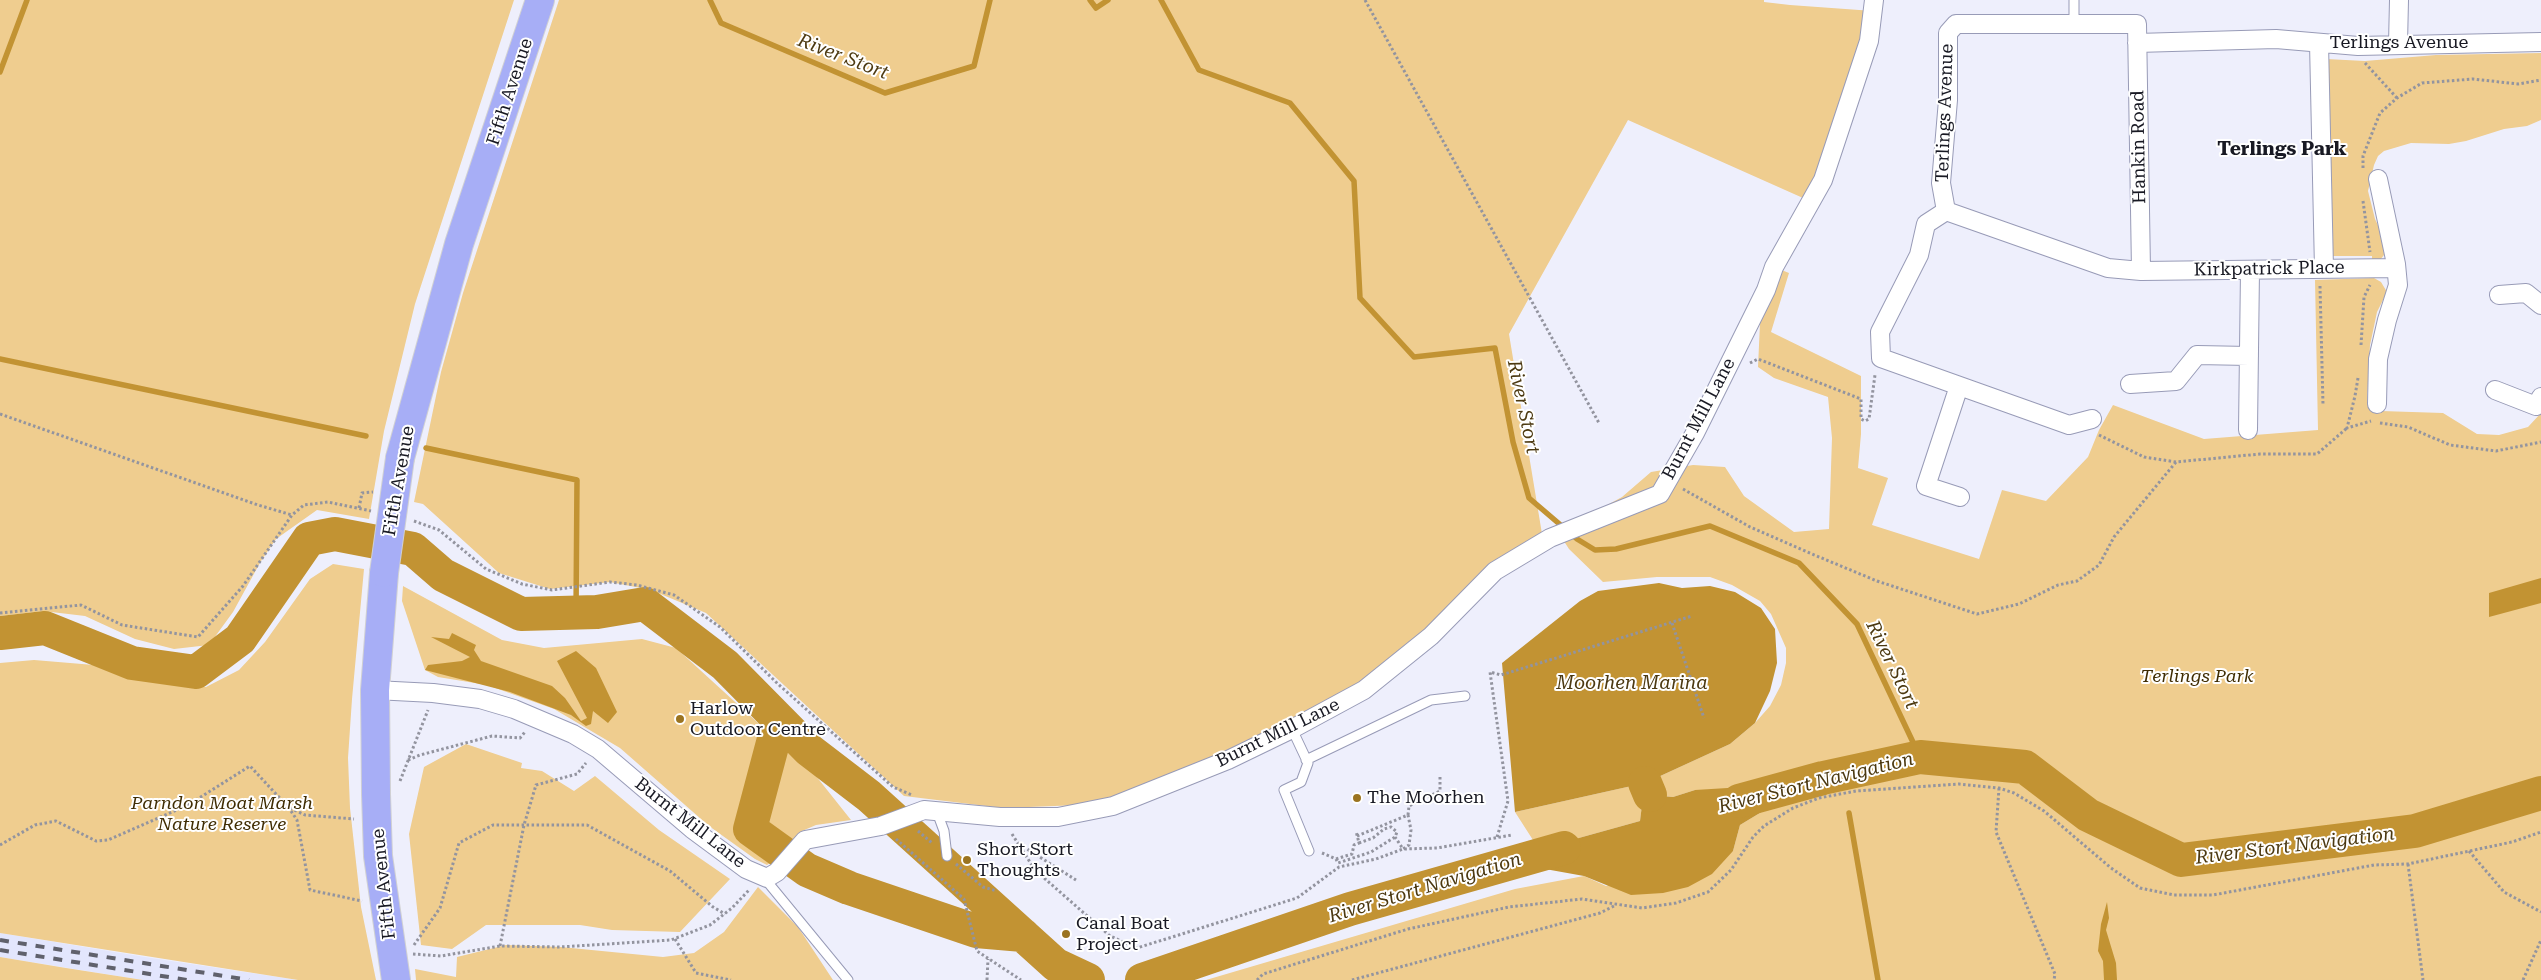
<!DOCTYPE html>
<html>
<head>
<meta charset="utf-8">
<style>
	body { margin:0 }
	canvas { display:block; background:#eeeffc }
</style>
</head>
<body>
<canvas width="2541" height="980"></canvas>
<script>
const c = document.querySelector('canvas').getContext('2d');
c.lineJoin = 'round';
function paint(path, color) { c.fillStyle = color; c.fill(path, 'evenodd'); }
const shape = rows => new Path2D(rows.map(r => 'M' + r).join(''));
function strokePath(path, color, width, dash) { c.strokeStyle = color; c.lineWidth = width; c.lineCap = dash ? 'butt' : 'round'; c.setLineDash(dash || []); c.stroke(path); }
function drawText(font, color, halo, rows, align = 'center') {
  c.font = font + ' "Roboto Serif",serif'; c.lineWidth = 4; c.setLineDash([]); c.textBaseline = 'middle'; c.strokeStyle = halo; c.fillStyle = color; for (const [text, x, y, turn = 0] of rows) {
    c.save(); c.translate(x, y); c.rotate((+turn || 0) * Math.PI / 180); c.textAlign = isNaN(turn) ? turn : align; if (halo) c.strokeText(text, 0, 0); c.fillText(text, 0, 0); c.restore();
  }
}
const built = shape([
	[0,933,151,958,298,980,143,980,0,957]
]);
const green = shape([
	[0,0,514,0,415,304,384,431,369,519,317,510,276,539,261,561,233,612,209,645,174,649,135,639,85,616,43,611,0,616],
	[559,0,1764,0,1764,2,1790,5,1873,11,1812,202,1628,120,1509,334,1542,534,1498,558,1399,659,1322,707,1204,765,1144,789,1080,805,1003,808,904,796,706,613,651,590,610,582,550,589,499,573,423,504,414,502,441,372,463,293],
	[2541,53,2541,120,2527,126,2504,129,2466,141,2449,144,2411,143,2384,151,2378,156,2374,165,2368,191,2375,219,2383,236,2384,255,2380,260,2372,262,2372,256,2327,256,2326,59,2365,61,2436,55],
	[1774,267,1789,273,1771,332,1861,376,1861,434,1858,468,1888,478,1872,525,1979,559,2002,490,2046,501,2088,457,2099,430,2113,405,2204,439,2318,430,2315,280,2374,278,2381,282,2387,292,2377,312,2370,345,2367,400,2370,408,2381,411,2443,413,2477,434,2499,435,2528,427,2541,413,2541,980,1206,980,1515,889,1584,876,1606,886,1733,851,1740,825,1778,802,1695,790,1673,797,1651,795,1642,805,1640,821,1550,846,1540,851,1515,812,1645,783,1730,744,1755,723,1770,706,1781,685,1786,663,1786,648,1771,614,1760,601,1732,585,1710,577,1657,577,1603,582,1569,549,1558,532,1622,497,1651,472,1693,465,1725,467,1744,496,1794,532,1829,529,1832,438,1828,397,1774,378,1758,367,1760,323,1747,316],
	[333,564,364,569,352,699,348,758,350,808,361,907,376,980,298,980,0,933,0,663,34,660,94,665,140,679,206,687,239,670,265,642,310,579],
	[403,586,502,640,544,648,642,639,676,648,816,776,851,820,816,825,802,831,784,847,776,859,767,865,755,859,709,826,620,748,554,709,487,685,438,677,425,670,402,601],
	[466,744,522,763,521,768,542,771,574,791,595,776,659,830,730,879,680,932,612,930,580,925,486,925,452,949,421,945,409,834,424,767],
	[758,887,798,927,833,980,416,980,415,969,456,977,457,957,506,945,561,947,663,957,694,953,724,932],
	[0,957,66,968,143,980,0,980]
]);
const water = shape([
	[2541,578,2541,603,2489,617,2489,593],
	[1659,583,1682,588,1710,586,1735,592,1761,608,1775,629,1777,663,1770,691,1755,723,1730,744,1645,783,1515,812,1502,663,1580,601,1598,591],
	[452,633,476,645,474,650,481,661,552,686,565,698,581,721,587,718,557,661,576,651,596,668,617,712,608,723,593,711,591,724,586,726,571,715,510,692,425,670,428,665,462,661,470,657,431,637,449,639],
	[1760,786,1782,789,1778,802,1740,825,1733,851,1712,874,1688,887,1663,893,1631,895,1584,876,1534,867,1521,860,1550,846,1640,821,1642,805,1650,795,1673,797,1695,790],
	[914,831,981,891,980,895,977,897,909,836],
	[2107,902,2109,918,2106,930,2116,963,2117,980,2104,980,2103,961,2098,951,2101,924]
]);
const stream = shape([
	[710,0,721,23,885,93,974,66,990,0],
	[1090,0,1096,8,1108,0],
	[1161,0,1199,70,1290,103,1354,181,1360,298,1414,357,1495,348,1513,442,1529,498,1577,539,1595,550,1616,549,1710,526,1799,563,1857,624,1920,757],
	[0,72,27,0],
	[0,359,366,436],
	[426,448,577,480,576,613],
	[1849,813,1878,980]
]);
const river = shape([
	[0,633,45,628,132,663,196,672,240,639,309,539,335,534,413,549,443,575,521,614,597,612,645,604,725,665,809,750,869,796,1056,965,1088,980],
	[779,720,750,829,807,870,849,888,976,931,1023,935],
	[1645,783,1650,795],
	[1739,801,1823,778,1920,757,2025,767,2088,815,2181,860,2415,831,2541,793],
	[1142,980,1350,909,1564,848]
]);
const path = shape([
	[1365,0,1599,423],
	[2365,63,2397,98],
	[2363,168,2363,156,2380,113,2397,98,2422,83,2473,79,2518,84,2541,80],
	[2363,201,2370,252],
	[2320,286,2323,405],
	[2361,345,2364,297,2370,285],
	[1750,363,1758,359,1861,399,1861,419,1865,421,1869,419,1875,375],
	[2358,378,2355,396,2347,428,2371,421],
	[0,414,258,505,292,515],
	[2380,423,2408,427,2450,445,2496,451,2541,442],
	[2099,435,2144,457,2176,462,2260,454,2317,454,2347,428],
	[1683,489,1750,527,1812,554,1877,581,1977,614,2019,604,2058,585,2077,581,2099,565,2114,537,2176,462],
	[359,508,362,493,373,492],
	[414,521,439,530,486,569,522,584,552,590,610,582,637,585,674,595,720,627,778,684,893,787,912,795],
	[0,613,81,605,122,625,198,637,243,586,292,515,304,505,328,502,371,511],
	[1672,623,1704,718],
	[408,760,420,755,492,736,520,738,525,732],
	[400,781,428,710],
	[1999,788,1996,832,2055,974,2054,980],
	[290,808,305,815,354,819],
	[1408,815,1409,806,1440,791,1440,776],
	[918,831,932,843],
	[1012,834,1035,870,1110,936,1137,948,1297,898,1339,867,1376,859,1403,849,1437,848,1512,835],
	[1357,836,1408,815,1411,830,1409,845,1403,849,1395,837],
	[1497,837,1508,801,1490,672,1501,675,1692,616],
	[896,839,964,899,977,951,1021,980],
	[1019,844,1076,880],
	[0,845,35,825,56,821,96,841,108,840,188,805,250,766,289,808,297,820,310,890,362,901],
	[2469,851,2504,892,2541,912],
	[1322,853,1336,859,1338,863,1371,852,1395,837,1397,832,1391,827,1384,829,1373,838,1359,843,1356,831],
	[1336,859,1352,854,1354,845,1359,843],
	[956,864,983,887,997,891],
	[2408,864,2423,980],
	[675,939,696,973,731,980],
	[414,945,440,908,459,843,493,825,587,825,670,871,713,907,725,914],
	[500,946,524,825,536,785,577,774,586,763],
	[413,954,441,956,500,946,560,947,671,940,710,925,732,908,750,889],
	[987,980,988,959],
	[1257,980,1263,974,1408,929,1509,907,1582,899,1642,908,1676,903,1708,892,1731,870,1753,837,1764,826,1793,808,1819,798,1856,791,1959,784,1999,788,2014,793,2044,811,2111,868,2140,888,2174,895,2213,895,2374,865,2408,864,2512,842,2541,832],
	[1352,980,1600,913,1614,906],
	[2523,980,2541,940]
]);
const lane = shape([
	[2074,23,2074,0],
	[1292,729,1308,763,1301,782,1284,790,1309,851],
	[1306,760,1431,700,1465,696],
	[937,812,944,831,947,856],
	[767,878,770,885,848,980]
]);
const street = shape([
	[2137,43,2276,39,2358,46,2541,42],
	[2319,43,2324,269],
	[2398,44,2399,0],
	[1946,211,1926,224,1919,255,1880,332,1881,358,2069,425,2092,419],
	[2141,271,2137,24,1956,24,1948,33,1948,100,1941,183,1946,211,2108,268,2141,271,2396,268],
	[2499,295,2526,293,2541,305],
	[2130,384,2176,381,2197,355,2249,356],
	[1959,386,1926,486,1960,497],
	[2495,390,2536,406,2541,397],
	[2377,404,2378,359,2387,320,2398,285,2396,264,2378,179],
	[2248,430,2250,270],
	[375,690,433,693,480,699,514,709,573,734,598,749,692,829,746,869,767,878,777,872,805,840,881,826,924,810,1000,817,1058,817,1113,806,1228,760,1292,729,1364,690,1431,636,1495,571,1550,538,1660,494,1695,433,1766,290,1774,267,1823,180,1869,41,1874,0]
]);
const highway = shape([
	[400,458,459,244,540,0],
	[384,573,375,690,376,794,378,856,396,980]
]);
const rail = shape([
	[0,940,249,980],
	[0,950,187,980]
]);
const highwayBridge = shape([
	[384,573,400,458]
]);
const markers = [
	[680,719,5,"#9b7420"],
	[1357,798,5,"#9b7420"],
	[967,860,5,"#9b7420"],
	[1066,934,5,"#9b7420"]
];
const streetNames = [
	["Terlings Avenue",2399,43],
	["Fifth Avenue",510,92,-72],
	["Terlings Avenue",1945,113,-88],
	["Hankin Road",2139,147,-91],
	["Kirkpatrick Place",2269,269,-1],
	["Burnt Mill Lane",1699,419,-62],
	["Fifth Avenue",399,481,-80],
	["Burnt Mill Lane",1278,733,-26],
	["Burnt Mill Lane",690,823,38],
	["Fifth Avenue",384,884,-96]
];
const parkNames = [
	["Terlings Park",2197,677],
	["Parndon Moat Marsh",222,804],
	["Nature Reserve",222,825]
];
const poiNames = [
	["Harlow",690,709],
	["Outdoor Centre",690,730],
	["The Moorhen",1367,798],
	["Short Stort",977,850],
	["Thoughts",977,871],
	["Canal Boat",1076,924],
	["Project",1076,945]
];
const waterNames = [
	["River Stort",843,57,21],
	["River Stort",1523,407,78],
	["River Stort",1892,665,64],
	["Moorhen Marina",1632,683],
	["River Stort Navigation",1816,783,-14],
	["River Stort Navigation",2295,846,-7],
	["River Stort Navigation",1425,888,-17]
];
const neighbourhoodNames = [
	["Terlings Park",2282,149]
];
paint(built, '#e3e6fd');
paint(green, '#efcd8f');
paint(water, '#c29333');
strokePath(stream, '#c29333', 5.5);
strokePath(river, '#c29333', 34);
strokePath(lane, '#989bb7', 11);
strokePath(street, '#989bb7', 20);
strokePath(highway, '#d1d1d3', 30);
strokePath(path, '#93949f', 3, [2.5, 2.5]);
strokePath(lane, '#fff', 9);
strokePath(street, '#fff', 18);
strokePath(highway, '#a7aef6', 28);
strokePath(rail, '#60616c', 4, [9, 9]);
strokePath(highwayBridge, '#d1d1d3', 30, []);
strokePath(highwayBridge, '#a7aef6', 28);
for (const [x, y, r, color] of markers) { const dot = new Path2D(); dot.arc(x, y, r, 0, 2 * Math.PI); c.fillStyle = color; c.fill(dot); strokePath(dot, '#fff', 2); }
drawText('18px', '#181923', '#fff', streetNames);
drawText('italic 18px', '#402d03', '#fff', parkNames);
drawText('18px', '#181923', '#fff', poiNames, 'left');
drawText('italic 19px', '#4c3911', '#fff', waterNames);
drawText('bold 19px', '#181923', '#fff', neighbourhoodNames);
</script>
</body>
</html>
